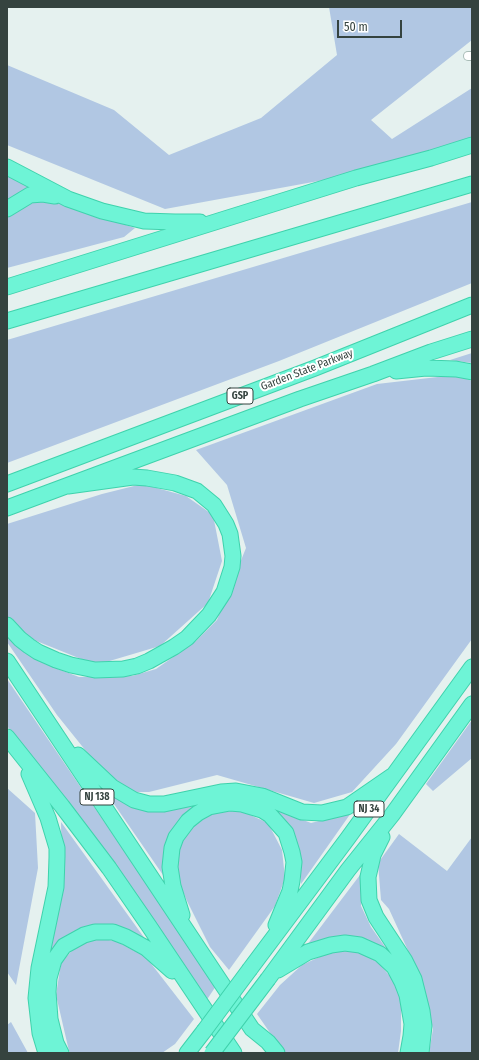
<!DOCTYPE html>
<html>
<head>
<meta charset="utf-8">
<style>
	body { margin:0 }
	#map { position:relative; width:479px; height:1060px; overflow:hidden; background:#e5f1ef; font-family:"Fira Sans Condensed",sans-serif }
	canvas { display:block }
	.frame { position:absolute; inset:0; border:8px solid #35433f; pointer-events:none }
	.scale { position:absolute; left:337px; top:20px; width:65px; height:18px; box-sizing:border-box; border:2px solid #35433f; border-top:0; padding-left:5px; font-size:12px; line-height:14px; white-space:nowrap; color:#35433f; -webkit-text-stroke:3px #fff; paint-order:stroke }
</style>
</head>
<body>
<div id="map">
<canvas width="479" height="1060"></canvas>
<div class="frame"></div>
<div class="scale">50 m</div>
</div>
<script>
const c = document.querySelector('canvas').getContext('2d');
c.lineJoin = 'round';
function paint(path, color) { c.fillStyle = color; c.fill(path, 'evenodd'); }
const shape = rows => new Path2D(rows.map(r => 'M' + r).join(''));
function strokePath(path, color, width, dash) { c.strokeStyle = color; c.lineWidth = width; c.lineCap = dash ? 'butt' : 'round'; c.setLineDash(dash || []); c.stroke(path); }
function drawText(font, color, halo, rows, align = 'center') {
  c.font = font + ' "Fira Sans Condensed",sans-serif'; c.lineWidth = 4; c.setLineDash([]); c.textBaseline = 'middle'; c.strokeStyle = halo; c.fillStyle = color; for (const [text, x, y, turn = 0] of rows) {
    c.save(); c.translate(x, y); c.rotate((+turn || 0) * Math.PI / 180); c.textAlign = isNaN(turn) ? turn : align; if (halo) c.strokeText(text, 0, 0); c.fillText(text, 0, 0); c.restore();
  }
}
const green = shape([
	[329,7,472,7,472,40,371,120,392,139,472,88,472,153,165,209,7,145,7,65,114,110,169,155,261,118,337,55],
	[7,174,35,188,7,205],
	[47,199,135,228,124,237,7,268,7,215,29,202],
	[472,202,472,283,279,361,7,463,7,340],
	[472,353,472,363,450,360],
	[455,375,472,381,472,639,396,744,352,792,314,803,217,775,149,792,119,792,57,715,7,642,7,638,45,664,79,677,132,676,156,669,196,641,217,620,246,548,227,485,196,450,377,384],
	[142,484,186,496,213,515,222,561,208,603,160,646,96,665,29,638,7,618,7,524,102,494],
	[7,679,216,986,206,1001,59,791,7,726],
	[472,720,472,758,433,791,426,784],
	[7,788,35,813,38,868,16,985,7,972],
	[106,790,120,799,205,801,163,875,105,791],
	[272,808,311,823,351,813,301,884,300,857,293,830],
	[239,810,268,823,282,850,285,878,275,906,229,970,210,947,187,901,179,882,175,858,185,833,209,814],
	[61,822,148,943,120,927,94,926,71,935,49,952,62,879],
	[399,834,447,871,472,837,472,1053,429,1053,433,1029,422,981,389,909,381,900,378,863],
	[363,871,361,906,371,927,393,958,362,940,337,936,307,945],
	[93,938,116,941,146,957,194,1019,175,1044,162,1053,71,1053,69,1051,56,995,61,963,75,947],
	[343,950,358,951,379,963,393,980,401,1000,401,1031,398,1053,284,1053,257,1014,280,985,302,965,328,953],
	[11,1022,28,1053,7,1053,7,1025]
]);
const street = shape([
	[468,56,472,56]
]);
const highway = shape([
	[7,167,68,199,102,211,144,221,175,222,200,222],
	[7,209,30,195,43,194,55,196],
	[7,287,356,178,431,158,472,145],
	[7,321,472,184],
	[396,371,426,368,456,369,472,372],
	[7,484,315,368,472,305],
	[7,508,300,399,373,374,431,352,472,339],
	[7,625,20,639,29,646,38,652,56,660,71,665,95,670,123,669,137,666,149,661,174,647,187,638,209,615,224,592,232,567,233,556,230,534,226,524,214,505,197,491,175,483,147,478,133,477,68,486],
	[7,661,252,1029,268,1042,277,1053],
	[7,737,62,806,109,868,149,926,234,1053],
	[78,755,112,787,134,800,149,804,164,804,221,792,236,791,262,796,302,812,322,813,347,807,392,776],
	[29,774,48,818,57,848,57,857,56,887,39,968,36,998,40,1033,46,1053],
	[382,837,373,855,368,877,369,900,376,917,405,961,414,979,422,1011,424,1026,421,1053],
	[182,915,173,886,170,867,172,848,176,837,188,821,198,813,209,807,230,803,242,804,262,810,270,815,286,833,292,852,294,862,292,881,290,891,276,925],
	[250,969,348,838,472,667],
	[278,970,308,952,331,945,345,943,360,945,380,954,394,967,402,982,407,995,412,1024,411,1036,408,1053],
	[268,979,348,870,392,815,472,704],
	[61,1053,56,1043,50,1019,48,992,49,978,54,960,64,946,84,935,95,932,113,932,126,937,146,948,172,971],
	[187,1053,204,1031]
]);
const highwayBridge = shape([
	[204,1031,250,969],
	[212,1053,268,979]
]);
const shields = [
	[240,396,26],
	[97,797,34],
	[369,809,30]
];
const shieldNames = [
	["GSP",240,396],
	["NJ 138",97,797],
	["NJ 34",369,809]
];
const streetNames = [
	["Garden State Parkway",307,370,-21]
];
paint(green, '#b1c7e3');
strokePath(street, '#a9bcb7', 10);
strokePath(highway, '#3fd2ac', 17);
strokePath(street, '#fff', 8);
strokePath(highway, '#6ef4d6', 15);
strokePath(highwayBridge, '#3fd2ac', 17, []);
strokePath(highwayBridge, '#6ef4d6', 15);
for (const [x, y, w] of shields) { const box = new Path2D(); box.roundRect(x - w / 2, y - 8, w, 16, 3); c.fillStyle = '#fff'; c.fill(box); strokePath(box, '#35433f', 1); }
drawText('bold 10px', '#35433f', null, shieldNames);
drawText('11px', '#35433f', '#fff', streetNames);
</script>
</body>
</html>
